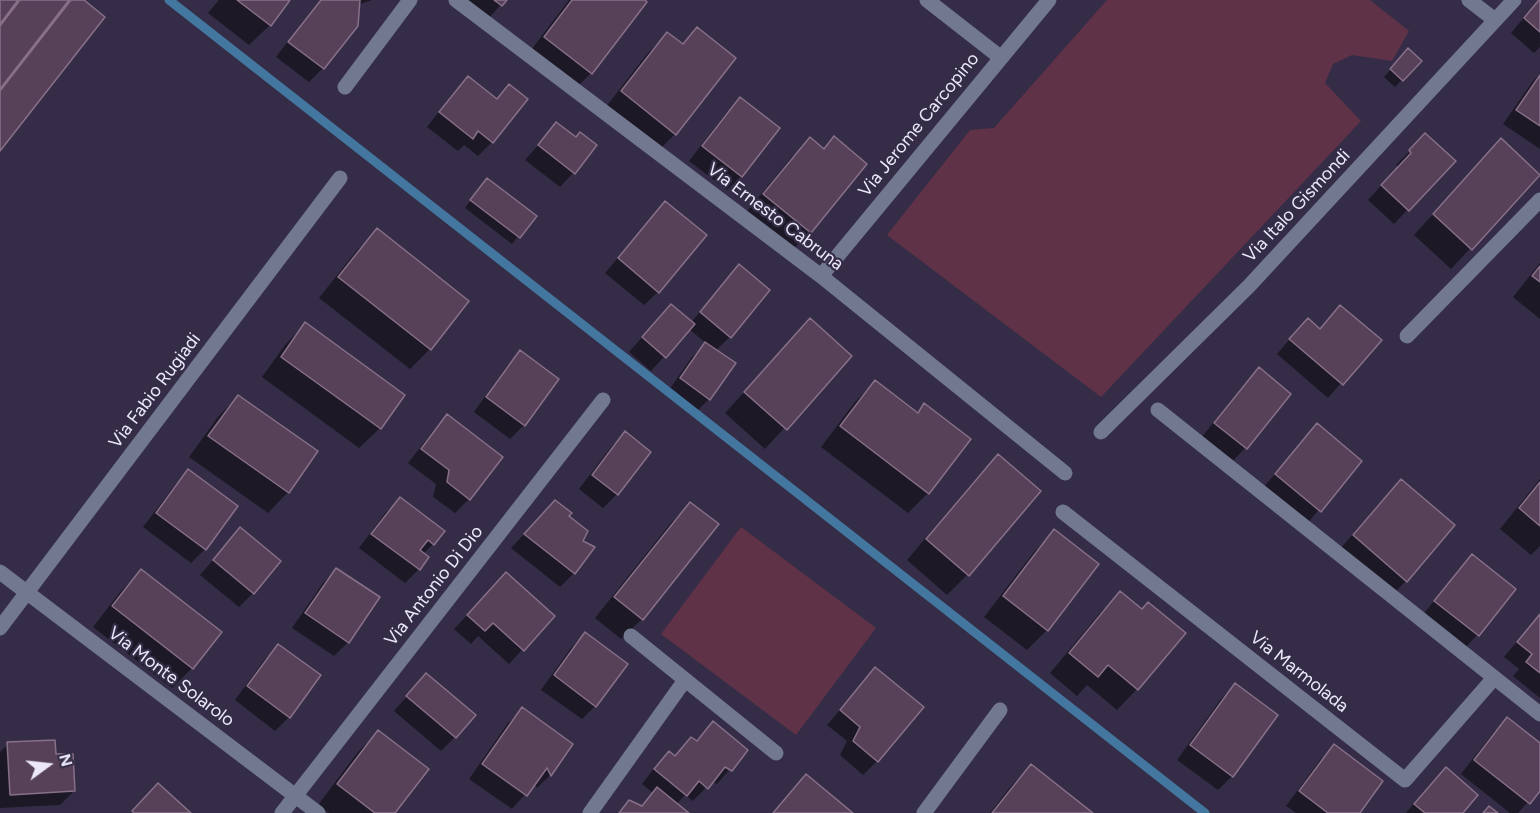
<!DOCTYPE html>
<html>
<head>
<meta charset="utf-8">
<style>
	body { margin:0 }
	#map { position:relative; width:1540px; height:813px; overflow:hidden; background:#352d47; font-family:Figtree,sans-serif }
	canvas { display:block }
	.north { position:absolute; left:18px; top:735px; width:60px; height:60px; -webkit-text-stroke:4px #352d47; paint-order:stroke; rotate:75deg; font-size:16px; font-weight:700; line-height:24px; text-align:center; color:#ece8f9 }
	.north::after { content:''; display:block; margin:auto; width:21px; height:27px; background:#ece8f9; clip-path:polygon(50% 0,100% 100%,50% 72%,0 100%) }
</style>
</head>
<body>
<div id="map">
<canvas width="1540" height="813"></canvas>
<div class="north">N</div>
</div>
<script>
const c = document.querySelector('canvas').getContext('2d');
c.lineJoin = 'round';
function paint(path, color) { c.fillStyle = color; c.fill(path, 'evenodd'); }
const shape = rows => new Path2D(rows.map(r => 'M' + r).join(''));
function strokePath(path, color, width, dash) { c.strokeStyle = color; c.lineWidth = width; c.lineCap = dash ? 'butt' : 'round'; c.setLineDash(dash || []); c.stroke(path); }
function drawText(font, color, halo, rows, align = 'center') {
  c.font = font + ' Figtree,sans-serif'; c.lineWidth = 4.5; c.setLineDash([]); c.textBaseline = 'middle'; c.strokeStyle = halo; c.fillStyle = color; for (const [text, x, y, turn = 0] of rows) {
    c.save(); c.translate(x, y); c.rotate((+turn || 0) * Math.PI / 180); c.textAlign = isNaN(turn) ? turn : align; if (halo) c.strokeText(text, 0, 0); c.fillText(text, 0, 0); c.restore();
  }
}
const green = shape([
	[1107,0,1370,0,1409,31,1392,61,1352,55,1333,64,1325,83,1361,121,1101,397,887,235,970,130,994,128],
	[741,527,876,628,796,735,661,634]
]);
const shadow = shape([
	[0,0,68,0,63,6,65,7,72,0,81,0,0,149],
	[219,0,288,0,270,25,249,45,208,13],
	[323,0,372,0,358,5,356,25,323,68,309,82,276,57,309,14],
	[462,0,505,0,488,19],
	[569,0,643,0,591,73,571,93,525,58],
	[1539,0,1540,47,1534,53,1511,33],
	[697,29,675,134,655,154,602,112,647,54,667,34,681,44],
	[1402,57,1420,61,1395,87,1384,77],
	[1540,74,1540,149,1503,124,1533,81],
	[468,78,495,100,509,86,492,142,478,156,464,145,458,151,427,127,454,92],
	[740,99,741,176,727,190,689,161,726,113],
	[557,124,573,173,560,187,525,160],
	[834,138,810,232,790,252,744,215,790,159,810,139,822,150],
	[1412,149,1453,161,1394,224,1368,200,1398,167,1396,165],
	[1481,161,1539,174,1451,269,1414,235],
	[480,187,534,216,512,244,465,208],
	[665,203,658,292,644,305,605,273],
	[377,230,467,302,430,349,410,369,319,298,357,250],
	[1540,263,1540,319,1513,297],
	[739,266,730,337,715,351,709,399,695,413,667,393,691,358,706,343,689,329,651,371,629,352,658,319,691,323,725,280],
	[1341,307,1379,340,1328,398,1277,354,1294,334,1319,330],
	[810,320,850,356,765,449,725,413],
	[305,324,380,428,359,448,262,377,285,345],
	[520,352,524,425,510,439,474,412,507,366],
	[1259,369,1289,394,1245,448,1232,462,1201,438,1245,383],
	[875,382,916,413,925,405,928,493,908,513,821,447,855,402],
	[238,396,316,452,288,492,268,513,189,457,218,417],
	[448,416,501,457,469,499,455,513,433,497,436,484,408,463,434,430],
	[1317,425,1360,461,1306,525,1262,489],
	[625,433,649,452,617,494,603,508,579,489,611,447],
	[999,456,1039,491,967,575,947,595,907,560,978,476],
	[188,471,205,549,191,563,143,527,175,485],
	[1540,479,1540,546,1531,555,1500,529],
	[1401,481,1406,581,1386,601,1334,556,1381,501],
	[400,499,433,544,423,554,427,557,419,569,405,583,359,548,386,512],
	[690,504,642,619,621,639,595,618,670,524],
	[541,516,567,516,580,542,574,573,560,587,511,548],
	[240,529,253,593,239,607,200,575],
	[1054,531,1047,630,1027,650,984,617,1034,552],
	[1472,556,1514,589,1477,635,1464,649,1422,616,1458,570],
	[336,570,378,598,348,642,334,656,292,628,323,583],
	[141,571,192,668,172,688,93,627,121,591],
	[493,588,553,616,509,664,478,636,471,644,454,629],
	[1120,593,1141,611,1183,633,1137,689,1117,710,1087,685,1077,696,1050,673,1100,613],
	[1540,614,1540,698,1513,676,1519,669,1504,657],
	[585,634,595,706,582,719,541,690,571,648],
	[279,646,289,717,275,731,235,700,265,659],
	[875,669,877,761,863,775,840,755,847,741,827,725],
	[426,675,455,737,441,751,394,711],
	[1235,685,1232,776,1218,790,1177,760,1221,699],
	[522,709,571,745,550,775,537,788,534,784,512,809,469,779,508,723],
	[1507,719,1540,745,1540,788,1518,813,1510,813,1461,774,1493,733],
	[713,723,746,750,717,784,712,781,693,801,685,795,676,805,687,813,618,813,630,802,640,807,653,793,642,784,655,767,669,753,674,757,691,739,695,742],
	[378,732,393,813,329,813,318,805,358,752],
	[8,744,54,756,74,791,60,805,0,808,0,752],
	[1334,746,1358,813,1296,813,1286,806,1320,760],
	[1031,766,1090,813,990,813,1011,786],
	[1446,769,1461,813,1406,813,1432,782],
	[806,776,850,813,772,813]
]);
const stream = shape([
	[169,0,1205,813]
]);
const building = shape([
	[0,0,18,0,0,24,0,0],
	[20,0,69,0,0,89,0,26,20,0],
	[71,0,84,0,105,17,0,151,0,91,71,0],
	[237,0,290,0,271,26,237,0],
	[321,0,360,0,358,26,324,69,288,42,321,0],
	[494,0,507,0,502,6,494,0],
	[572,0,645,0,647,2,592,74,544,37,572,0],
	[1539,0,1540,0,1540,32,1524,18,1539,0],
	[697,27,736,58,676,135,621,91,667,32,683,44,697,27],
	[1408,48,1422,61,1403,81,1390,69,1408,48],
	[1540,75,1540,126,1516,110,1540,75],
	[468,76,497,99,509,84,528,99,493,143,478,131,473,139,439,112,468,76],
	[740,97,780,128,742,177,702,146,740,97],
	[556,122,576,137,580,132,597,145,575,174,538,145,556,122],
	[1425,133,1456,161,1409,211,1381,185,1411,153,1409,150,1425,133],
	[834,136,867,164,811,233,763,194,810,137,824,149,834,136],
	[1501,138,1540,175,1472,250,1433,214,1501,138],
	[487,178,537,216,520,238,470,200,487,178],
	[665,201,707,235,659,293,618,258,665,201],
	[377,228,469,301,431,350,338,277,377,228],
	[739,264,770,290,731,338,700,312,739,264],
	[1540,266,1540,282,1532,276,1540,266],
	[671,304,695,324,666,358,642,337,671,304],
	[1340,305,1382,340,1343,385,1289,339,1308,318,1320,329,1340,305],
	[810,318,852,356,787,430,744,392,810,318],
	[305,322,405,395,381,429,281,357,305,322],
	[705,342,736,363,710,400,680,378,705,342],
	[520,350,559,379,525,426,486,397,520,350],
	[1259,367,1291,394,1247,449,1214,423,1259,367],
	[875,380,918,413,924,403,971,439,929,494,840,426,875,380],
	[238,395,318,451,289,493,208,436,238,395],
	[447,414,503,457,470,500,447,482,449,470,421,449,447,414],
	[1317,423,1362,461,1321,512,1275,474,1317,423],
	[625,431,651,452,618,495,592,475,625,431],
	[998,454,1041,491,969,576,926,539,998,454],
	[188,469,238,506,206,550,156,513,188,469],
	[1401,479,1455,525,1407,582,1353,535,1401,479],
	[1540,482,1540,526,1519,508,1540,482],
	[400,497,445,531,434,545,428,540,420,550,429,557,420,570,371,534,400,497],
	[555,500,572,513,569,516,588,531,583,541,595,547,575,574,524,534,555,500],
	[690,502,719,524,643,620,614,597,690,502],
	[240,527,281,561,254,594,213,560,240,527],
	[1054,529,1099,564,1048,631,1003,596,1054,529],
	[1472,554,1516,589,1479,636,1434,601,1472,554],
	[336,568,380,597,349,643,305,613,336,568],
	[141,569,222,632,193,669,112,606,141,569],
	[506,572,555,616,524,651,493,623,485,631,467,615,506,572],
	[1120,591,1142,609,1148,602,1186,633,1138,690,1108,665,1098,677,1069,653,1120,591],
	[1540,614,1540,673,1526,662,1532,654,1517,642,1540,614],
	[585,632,628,664,596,707,554,675,585,632],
	[278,644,321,675,290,718,247,686,278,644],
	[875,667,924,707,878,762,853,741,860,727,840,710,875,667],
	[426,673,476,715,456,738,406,696,426,673],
	[1235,683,1278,715,1233,777,1190,745,1235,683],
	[522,707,573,744,551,776,547,768,527,796,482,764,522,707],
	[1507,717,1540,743,1540,791,1530,804,1474,760,1507,717],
	[713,721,748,750,732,771,725,767,708,789,699,781,687,796,654,769,669,751,675,756,691,737,697,741,713,721],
	[378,730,429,769,395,813,375,813,337,784,378,730],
	[55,740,56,754,73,754,75,791,10,795,7,742,55,740],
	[1334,744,1383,781,1360,813,1328,813,1299,791,1334,744],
	[1031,764,1093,813,992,813,1031,764],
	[1446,767,1478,795,1463,813,1425,813,1414,804,1446,767],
	[806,774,853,813,773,813,806,774],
	[158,783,191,813,134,813,132,811,158,783],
	[657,787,689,813,619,813,629,800,642,806,657,787],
	[1489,806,1498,813,1483,813,1489,806]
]);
const minor = shape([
	[456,0,821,276,1065,473],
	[927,0,1000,57],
	[1469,0,1495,20],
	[345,87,410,0],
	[821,276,1049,0],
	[1407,336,1540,200],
	[1158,410,1540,714],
	[1101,432,1249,286,1514,0],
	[1063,512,1405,780,1494,678],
	[0,572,318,813],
	[0,628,340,178],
	[631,636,776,753],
	[282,813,603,400],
	[590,813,685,680],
	[924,813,1000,710]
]);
const streetNames = [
	["Via Jerome Carcopino",919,125,-51],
	["Via Italo Gismondi",1297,206,-47],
	["Via Ernesto Cabruna",775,217,37],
	["Via Fabio Rugiadi",155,391,-53],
	["Via Antonio Di Dio",434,586,-52],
	["Via Marmolada",1299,672,38],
	["Via Monte Solarolo",171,677,37]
];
paint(green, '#603247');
paint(shadow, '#0007');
strokePath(stream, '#4377a0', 9);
paint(building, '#574158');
strokePath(building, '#887089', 1.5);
strokePath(minor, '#717890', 15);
drawText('18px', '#ece8f9', '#352d47', streetNames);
</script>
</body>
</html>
